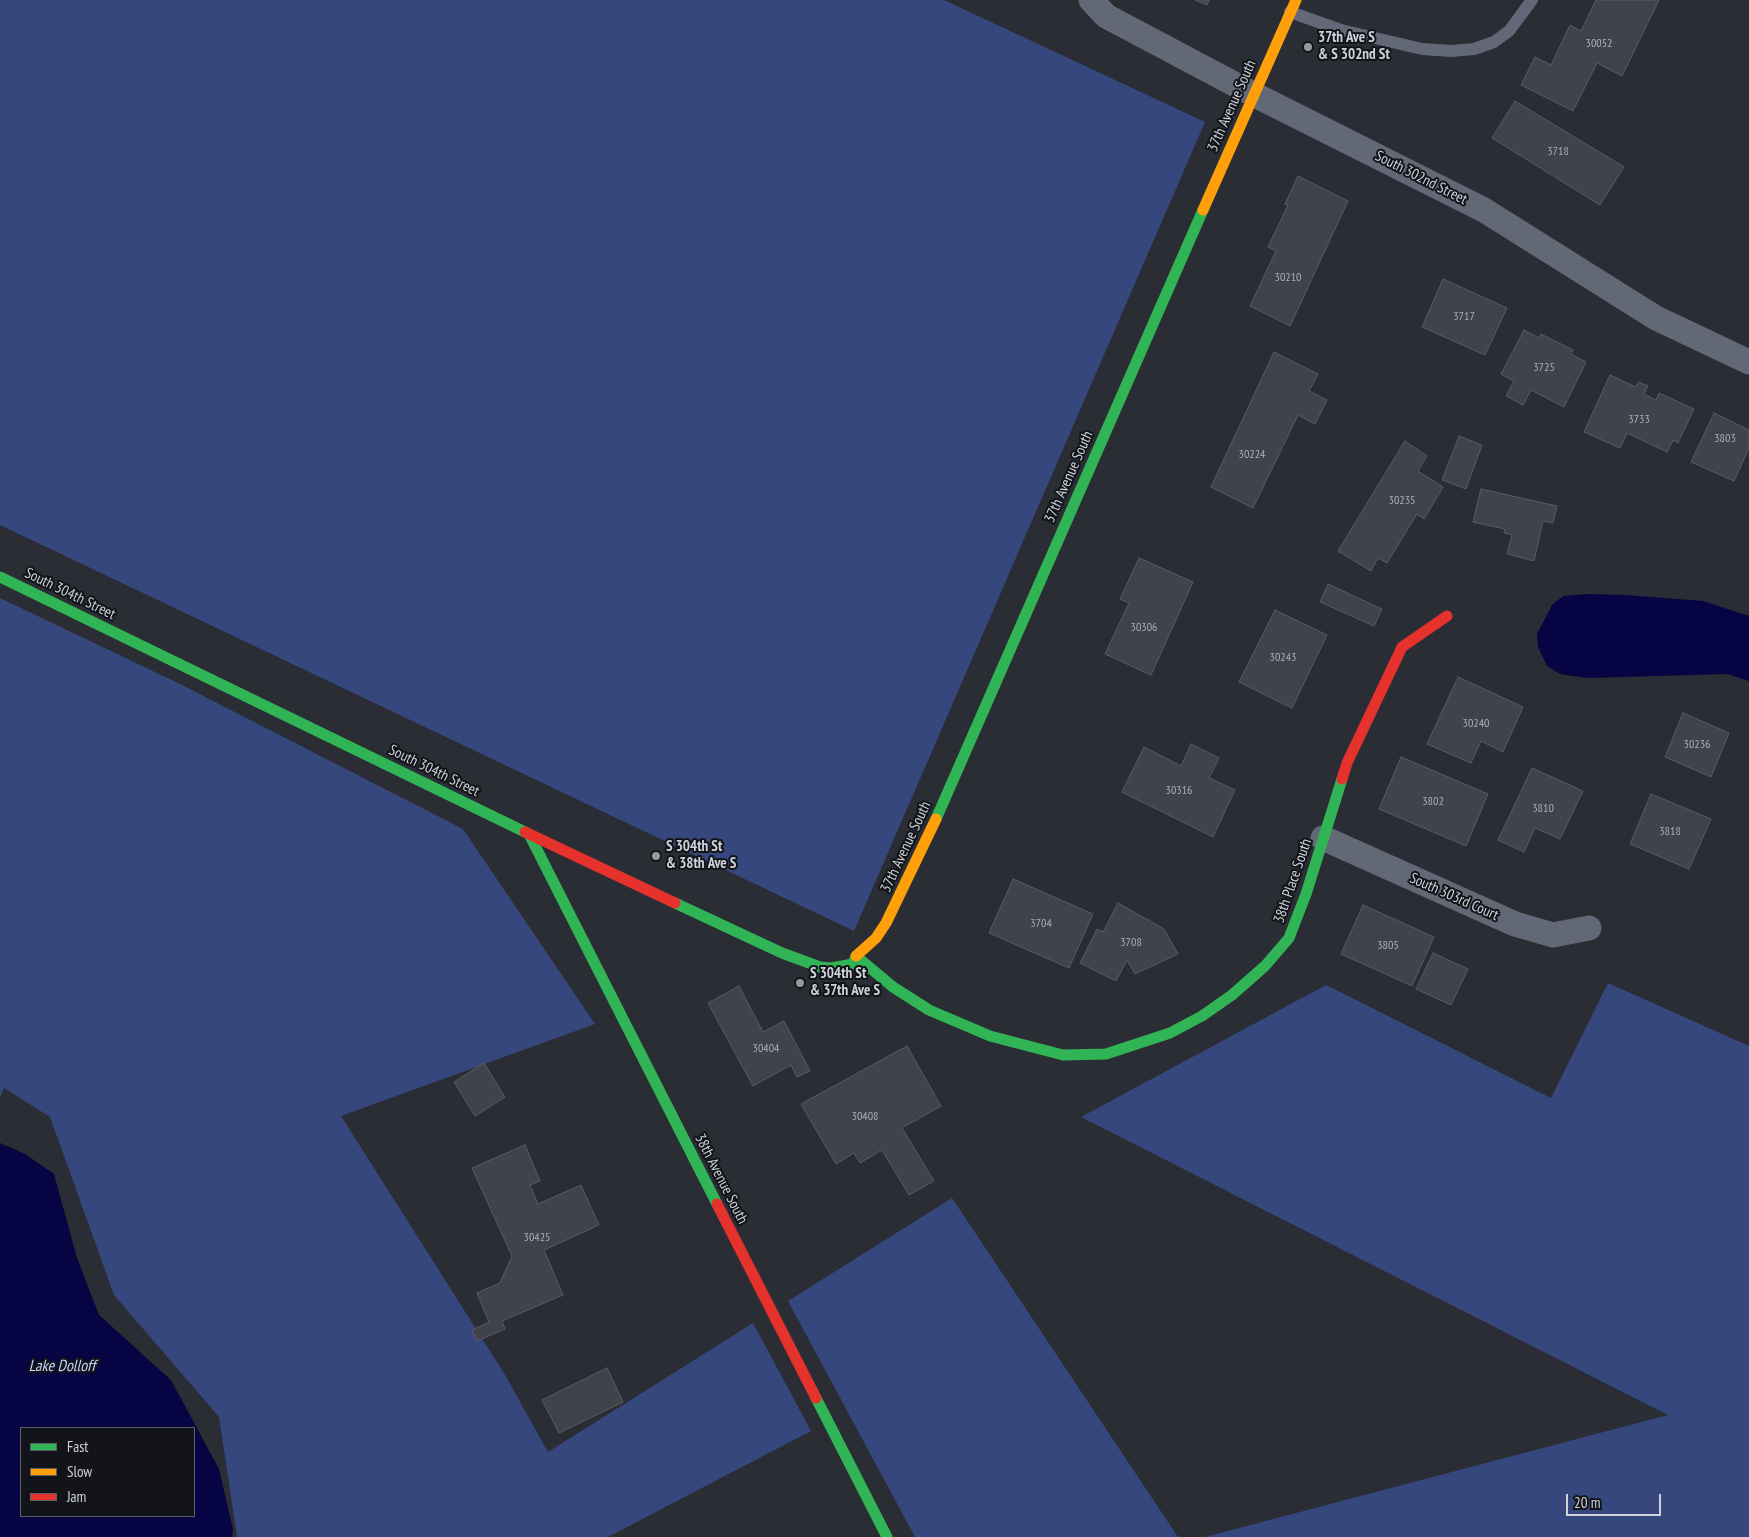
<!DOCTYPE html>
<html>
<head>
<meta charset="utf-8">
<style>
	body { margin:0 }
	#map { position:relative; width:1749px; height:1537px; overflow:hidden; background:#2a2d34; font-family:"PT Sans Narrow",sans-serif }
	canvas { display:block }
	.legend { position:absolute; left:20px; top:1427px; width:175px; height:90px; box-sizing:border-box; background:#121419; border:1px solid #5d6066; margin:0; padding:6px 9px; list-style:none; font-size:15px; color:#ced1d9 }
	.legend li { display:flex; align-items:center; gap:10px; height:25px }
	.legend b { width:25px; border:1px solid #5d6066 }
	.scale { position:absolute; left:1566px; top:1494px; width:95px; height:22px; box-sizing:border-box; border:2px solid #ced1d9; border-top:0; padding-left:6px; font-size:15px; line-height:18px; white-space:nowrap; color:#ced1d9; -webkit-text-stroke:4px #121419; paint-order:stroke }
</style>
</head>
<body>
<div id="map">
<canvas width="1749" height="1537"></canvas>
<ul class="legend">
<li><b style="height:6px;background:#30b455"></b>Fast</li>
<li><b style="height:6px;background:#ff9f0a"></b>Slow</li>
<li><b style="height:6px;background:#e5322d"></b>Jam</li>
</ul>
<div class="scale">20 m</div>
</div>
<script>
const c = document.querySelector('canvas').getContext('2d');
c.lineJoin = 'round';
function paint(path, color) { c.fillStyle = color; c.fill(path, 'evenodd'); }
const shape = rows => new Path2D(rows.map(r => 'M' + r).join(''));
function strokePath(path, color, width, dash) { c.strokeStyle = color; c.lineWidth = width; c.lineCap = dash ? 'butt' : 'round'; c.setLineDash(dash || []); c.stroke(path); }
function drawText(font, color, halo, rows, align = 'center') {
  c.font = font + ' "PT Sans Narrow",sans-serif'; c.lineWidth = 4; c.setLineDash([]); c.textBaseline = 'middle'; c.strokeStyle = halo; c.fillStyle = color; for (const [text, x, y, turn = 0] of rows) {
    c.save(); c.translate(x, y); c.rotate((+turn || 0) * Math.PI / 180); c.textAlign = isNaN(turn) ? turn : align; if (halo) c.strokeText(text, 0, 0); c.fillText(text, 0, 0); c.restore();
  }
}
const green = shape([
	[0,0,944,0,1205,122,854,931,0,525],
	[0,598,180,684,463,829,595,1024,341,1116,504,1373,548,1452,753,1323,811,1431,608,1537,237,1537,219,1417,114,1295,50,1117,4,1088,0,1097],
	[1608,983,1749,1046,1749,1537,1205,1537,1668,1415,1081,1117,1326,985,1551,1098],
	[952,1198,1178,1537,915,1537,788,1301]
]);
const water = shape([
	[1586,594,1626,595,1703,601,1749,616,1749,681,1727,674,1587,678,1560,674,1547,666,1538,647,1537,634,1552,605,1563,596],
	[0,1143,25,1154,54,1174,77,1258,99,1315,171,1380,219,1469,233,1529,232,1537,0,1537],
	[194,1428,194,1516,21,1516,21,1428]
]);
const building = shape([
	[1195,0,1209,0,1207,5,1195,0],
	[1596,0,1659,0,1622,76,1597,63,1573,111,1521,85,1535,57,1551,65,1570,25,1581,31,1596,0],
	[1515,101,1624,167,1600,205,1492,138,1515,101],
	[1298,176,1348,201,1290,326,1250,306,1276,251,1268,247,1288,205,1285,204,1298,176],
	[1443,279,1507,308,1485,355,1422,327,1443,279],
	[1524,330,1539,338,1541,334,1573,350,1571,354,1586,362,1564,407,1531,390,1523,405,1506,396,1514,381,1501,374,1524,330],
	[1274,352,1318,374,1309,391,1327,400,1315,424,1298,415,1253,508,1211,487,1274,352],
	[1610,375,1636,387,1638,382,1648,386,1644,394,1656,400,1659,393,1694,409,1678,443,1673,440,1667,452,1627,433,1620,448,1584,432,1610,375],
	[1714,413,1749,430,1749,448,1734,481,1691,462,1714,413],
	[1459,436,1482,445,1466,489,1442,480,1459,436],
	[1405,441,1427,456,1418,471,1443,487,1424,519,1417,514,1387,563,1378,558,1371,571,1338,551,1405,441],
	[1481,489,1557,506,1553,523,1543,521,1534,561,1507,554,1512,535,1504,533,1505,529,1473,522,1481,489],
	[1139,558,1193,582,1151,675,1105,654,1129,603,1120,599,1139,558],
	[1328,584,1382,609,1374,626,1320,602,1328,584],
	[1275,610,1327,635,1292,708,1239,682,1275,610],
	[1458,677,1523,707,1503,752,1481,741,1471,763,1427,744,1458,677],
	[1683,713,1729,733,1711,777,1665,757,1683,713],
	[1191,744,1219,758,1209,778,1235,790,1213,837,1122,792,1144,747,1181,766,1191,744],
	[1401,757,1488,794,1466,846,1379,809,1401,757],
	[1532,768,1583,791,1560,839,1535,828,1524,852,1498,840,1532,768],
	[1651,794,1711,819,1689,869,1630,844,1651,794],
	[1013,879,1093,914,1069,968,989,933,1013,879],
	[1118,903,1164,929,1178,954,1135,974,1127,960,1116,981,1080,963,1097,929,1103,932,1118,903],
	[1363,905,1434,937,1412,986,1341,954,1363,905],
	[1433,953,1468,969,1451,1005,1416,989,1433,953],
	[739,986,763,1032,784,1021,810,1071,797,1077,791,1065,753,1086,708,1003,739,986],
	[907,1046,941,1106,902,1128,934,1181,909,1195,882,1150,860,1163,854,1153,836,1164,801,1104,907,1046],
	[484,1063,505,1097,475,1116,454,1082,484,1063],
	[525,1145,540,1181,530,1185,538,1204,581,1185,599,1225,544,1250,563,1295,502,1321,505,1329,477,1341,472,1330,489,1322,477,1293,500,1283,512,1256,472,1168,525,1145],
	[607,1368,623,1402,559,1433,542,1400,607,1368]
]);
const lane = shape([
	[1290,12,1341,30,1422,49,1451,51,1474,49,1494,42,1509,31,1532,0]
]);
const street = shape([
	[1091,0,1106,16,1253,94,1484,210,1656,318,1749,362],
	[1323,838,1515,924,1553,935,1589,928]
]);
const fast = shape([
	[0,577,525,832],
	[936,819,1203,210],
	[529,834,717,1204],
	[675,903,782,953,820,967,831,968,853,964,856,956],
	[856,956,893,987,929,1010,990,1036,1063,1055,1106,1054,1170,1033,1202,1016,1232,995,1265,966,1289,938,1306,894,1342,779],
	[816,1398,887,1537]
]);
const slow = shape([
	[1203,210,1296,0],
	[856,956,876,938,886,923,936,819]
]);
const jam = shape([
	[1342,779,1347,763,1402,647,1447,616],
	[525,832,675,903],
	[717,1204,816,1398]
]);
const markers = [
	[1308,47,5,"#95989f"],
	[656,856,5,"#95989f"],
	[800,983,5,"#95989f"]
];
const numberNames = [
	["30052",1599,44],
	["3718",1558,152],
	["30210",1288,278],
	["3717",1464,317],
	["3725",1544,368],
	["3733",1639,420],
	["3803",1725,439],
	["30224",1252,455],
	["30235",1402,501],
	["30306",1144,628],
	["30243",1283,658],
	["30240",1476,724],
	["30236",1697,745],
	["30316",1179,791],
	["3802",1433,802],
	["3810",1543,809],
	["3818",1670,832],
	["3704",1041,924],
	["3708",1131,943],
	["3805",1388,946],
	["30404",766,1049],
	["30408",865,1117],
	["30425",537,1238]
];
const poiNames = [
	["37th Ave S",1318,38],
	["& S 302nd St",1318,55],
	["S 304th St",666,847],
	["& 38th Ave S",666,864],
	["S 304th St",810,974],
	["& 37th Ave S",810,991]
];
const streetNames = [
	["37th Avenue South",1232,106,-66],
	["South 302nd Street",1421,178,27],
	["37th Avenue South",1069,477,-66],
	["South 304th Street",70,594,26],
	["South 304th Street",434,771,26],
	["37th Avenue South",906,847,-65],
	["38th Place South",1293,881,-71],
	["South 303rd Court",1454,897,24],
	["38th Avenue South",721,1179,63]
];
const waterNames = [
	["Lake Dolloff",62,1366]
];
paint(green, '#36477e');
paint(water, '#070443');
paint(building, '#41434a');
strokePath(building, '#595c62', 1);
strokePath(lane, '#626876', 12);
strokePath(street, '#626876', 25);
strokePath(fast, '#30b455', 11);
strokePath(slow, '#ff9f0a', 11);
strokePath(jam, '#e5322d', 11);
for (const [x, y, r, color] of markers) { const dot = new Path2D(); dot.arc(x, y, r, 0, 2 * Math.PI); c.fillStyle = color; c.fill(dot); strokePath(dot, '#121419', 2); }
drawText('12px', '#abaeb5', null, numberNames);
drawText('bold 15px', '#ced1d9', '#121419', poiNames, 'left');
drawText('15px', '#ced1d9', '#121419', streetNames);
drawText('italic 16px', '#c3d3fc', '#121419', waterNames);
</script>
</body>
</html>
